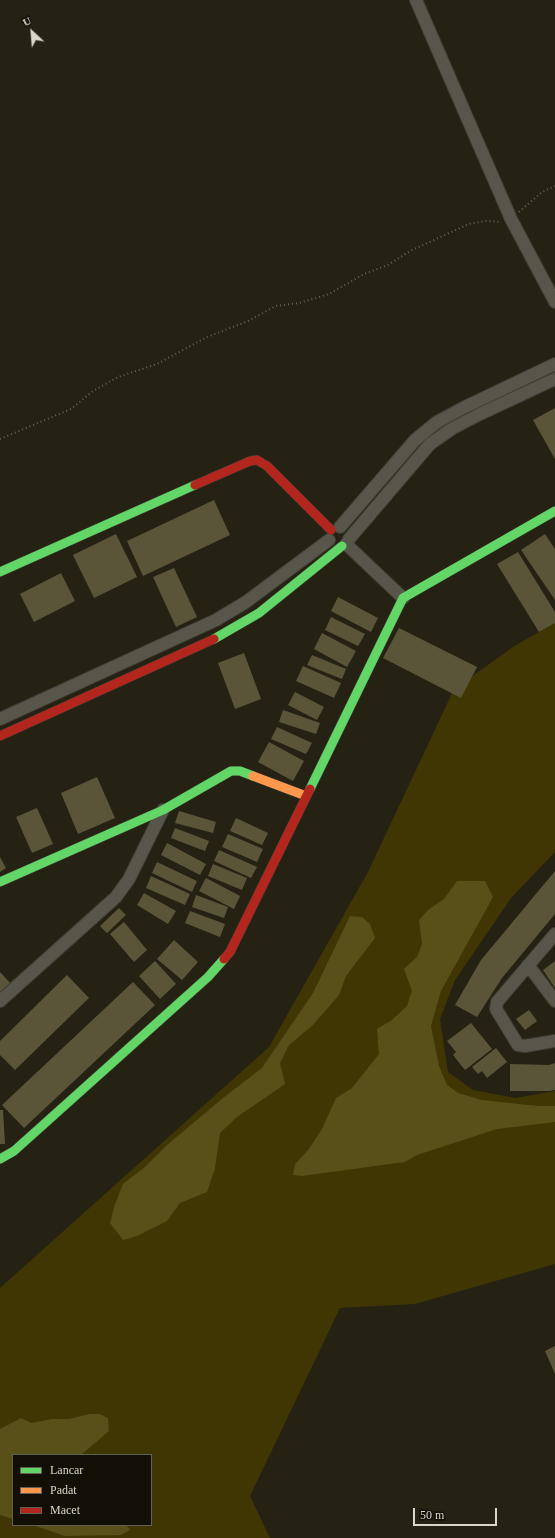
<!DOCTYPE html>
<html>
<head>
<meta charset="utf-8">
<style>
	body { margin:0 }
	#map { position:relative; width:555px; height:1538px; overflow:hidden; background:#252214; font-family:"Times New Roman",serif }
	canvas { display:block }
	.legend { position:absolute; left:12px; top:1454px; width:140px; height:72px; box-sizing:border-box; background:#120f06; border:1px solid #625f54; margin:0; padding:5px 7px; list-style:none; font-size:12px; color:#dad7c9 }
	.legend li { display:flex; align-items:center; gap:8px; height:20px }
	.legend b { width:20px; border:1px solid #625f54 }
	.north { position:absolute; left:12px; top:12px; width:40px; height:40px; -webkit-text-stroke:3px #120f06; paint-order:stroke; rotate:334deg; font-size:11px; font-weight:700; line-height:16px; text-align:center; color:#dad7c9 }
	.north::after { content:''; display:block; margin:auto; width:14px; height:18px; background:#dad7c9; clip-path:polygon(50% 0,100% 100%,50% 72%,0 100%) }
	.scale { position:absolute; left:413px; top:1508px; width:84px; height:18px; box-sizing:border-box; border:2px solid #dad7c9; border-top:0; padding-left:5px; font-size:12px; line-height:14px; white-space:nowrap; color:#dad7c9; -webkit-text-stroke:3px #120f06; paint-order:stroke }
</style>
</head>
<body>
<div id="map">
<canvas width="555" height="1538"></canvas>
<ul class="legend">
<li><b style="height:5px;background:#63d668"></b>Lancar</li>
<li><b style="height:5px;background:#ff974d"></b>Padat</li>
<li><b style="height:5px;background:#b3261e"></b>Macet</li>
</ul>
<div class="north">U</div>
<div class="scale">50 m</div>
</div>
<script>
const c = document.querySelector('canvas').getContext('2d');
c.lineJoin = 'round';
function paint(path, color) { c.fillStyle = color; c.fill(path, 'evenodd'); }
const shape = rows => new Path2D(rows.map(r => 'M' + r).join(''));
function strokePath(path, color, width, dash) { c.strokeStyle = color; c.lineWidth = width; c.lineCap = dash ? 'butt' : 'round'; c.setLineDash(dash || []); c.stroke(path); }
const green = shape([
	[555,623,555,852,511,898,455,980,440,1019,448,1072,473,1090,515,1098,555,1091,555,1264,415,1304,340,1308,250,1496,270,1538,0,1538,0,1288,269,1047,368,872,454,689,516,645],
	[13,1455,151,1455,151,1525,13,1525]
]);
const water = shape([
	[457,881,485,881,493,897,441,991,431,1026,439,1066,447,1085,458,1093,482,1100,538,1106,555,1106,555,1122,497,1129,417,1155,405,1162,302,1176,293,1175,295,1164,309,1149,322,1129,336,1098,352,1088,379,1054,377,1029,392,1020,407,1006,412,991,404,969,417,957,422,944,419,920,428,910,444,899],
	[350,916,362,917,370,924,375,938,346,976,339,995,313,1025,289,1045,280,1063,285,1084,237,1117,220,1133,215,1168,207,1192,180,1203,167,1221,137,1236,123,1240,110,1223,115,1204,123,1184,146,1166,167,1145,223,1098,262,1068,313,993],
	[89,1414,100,1414,108,1418,109,1431,81,1455,13,1455,13,1519,0,1515,0,1429,21,1418,31,1423,52,1419,69,1419],
	[33,1525,126,1525,130,1530,121,1535,65,1536]
]);
const building = shape([
	[555,408,555,459,533,420],
	[214,500,230,535,143,576,127,541],
	[116,534,137,577,94,598,73,555],
	[545,534,555,549,555,600,521,550],
	[518,552,555,612,555,623,539,632,497,564],
	[174,568,197,617,176,627,153,577],
	[61,573,75,601,34,622,20,594],
	[338,597,378,618,371,632,331,611],
	[331,617,365,634,358,646,325,630],
	[399,628,477,667,461,698,383,658],
	[322,633,356,651,347,667,314,649],
	[244,653,261,699,235,709,218,663],
	[312,655,346,669,342,679,307,665],
	[303,666,341,683,334,698,296,681],
	[295,692,324,707,317,720,288,705],
	[283,710,320,723,316,734,279,722],
	[277,727,312,743,306,754,271,739],
	[269,742,304,761,293,781,258,762],
	[97,777,115,818,78,834,61,793],
	[37,808,53,844,32,853,16,817],
	[179,811,216,822,213,833,175,823],
	[236,818,268,833,262,845,230,831],
	[175,828,209,841,205,851,171,838],
	[228,834,263,849,257,862,222,847],
	[167,843,206,864,200,875,161,855],
	[219,850,257,867,251,878,214,861],
	[0,857,6,868,0,872],
	[157,862,197,881,192,892,152,873],
	[213,864,247,878,242,890,208,876],
	[555,871,555,914,502,978,477,1017,455,1005,481,960],
	[151,876,190,894,185,905,146,888],
	[206,878,240,896,234,909,199,891],
	[144,893,176,911,168,924,137,905],
	[196,895,228,907,224,918,192,907],
	[119,908,126,915,107,933,100,926],
	[190,911,225,924,220,937,185,923],
	[124,922,147,950,134,962,110,934],
	[174,940,198,962,182,980,157,959],
	[155,961,176,984,160,999,139,976],
	[555,961,555,988,543,970],
	[0,972,12,985,0,996],
	[67,975,89,998,15,1070,0,1055,0,1041],
	[133,982,155,1005,24,1128,2,1105],
	[529,1010,537,1021,525,1030,516,1019],
	[471,1023,492,1049,465,1070,453,1055,456,1052,447,1041],
	[496,1048,507,1062,487,1078,482,1071,478,1074,472,1067],
	[555,1063,555,1090,549,1091,510,1091,510,1064,549,1065],
	[0,1110,3,1110,5,1144,0,1144],
	[555,1346,555,1374,545,1351]
]);
const path = shape([
	[519,212,542,192,555,186],
	[0,439,71,409,93,391,118,377,157,364,207,337,248,321,276,306,299,303,329,294,364,274,388,265,410,251,469,224,486,221,500,222]
]);
const street = shape([
	[416,0,511,219,555,302],
	[340,527,415,440,437,422,465,407,555,364],
	[349,539,430,444,453,428,478,415,555,379],
	[346,544,403,598],
	[0,719,216,620,246,602,329,540],
	[555,934,497,1002,496,1009,518,1045,525,1046,555,1041],
	[528,965,555,1001],
	[0,1001,116,897,129,879,163,810]
]);
const fast = shape([
	[0,572,195,485],
	[214,639,259,613,342,546],
	[310,789,403,598,555,511],
	[0,882,163,810,231,771,240,771,253,776],
	[0,1159,14,1151,208,977,224,959]
]);
const slow = shape([
	[253,776,306,796]
]);
const jam = shape([
	[195,485,250,461,257,460,267,466,331,530],
	[0,736,214,639],
	[224,959,230,952,310,789]
]);
paint(green, '#3f3604');
paint(water, '#594f19');
paint(building, '#5a5539');
strokePath(street, '#3f3d32', 14);
strokePath(fast, '#3f3d32', 10);
strokePath(slow, '#3f3d32', 10);
strokePath(jam, '#3f3d32', 10);
strokePath(path, '#636158', 2, [1, 3]);
strokePath(street, '#58564b', 12);
strokePath(fast, '#63d668', 9);
strokePath(slow, '#ff974d', 9);
strokePath(jam, '#b3261e', 9);
</script>
</body>
</html>
